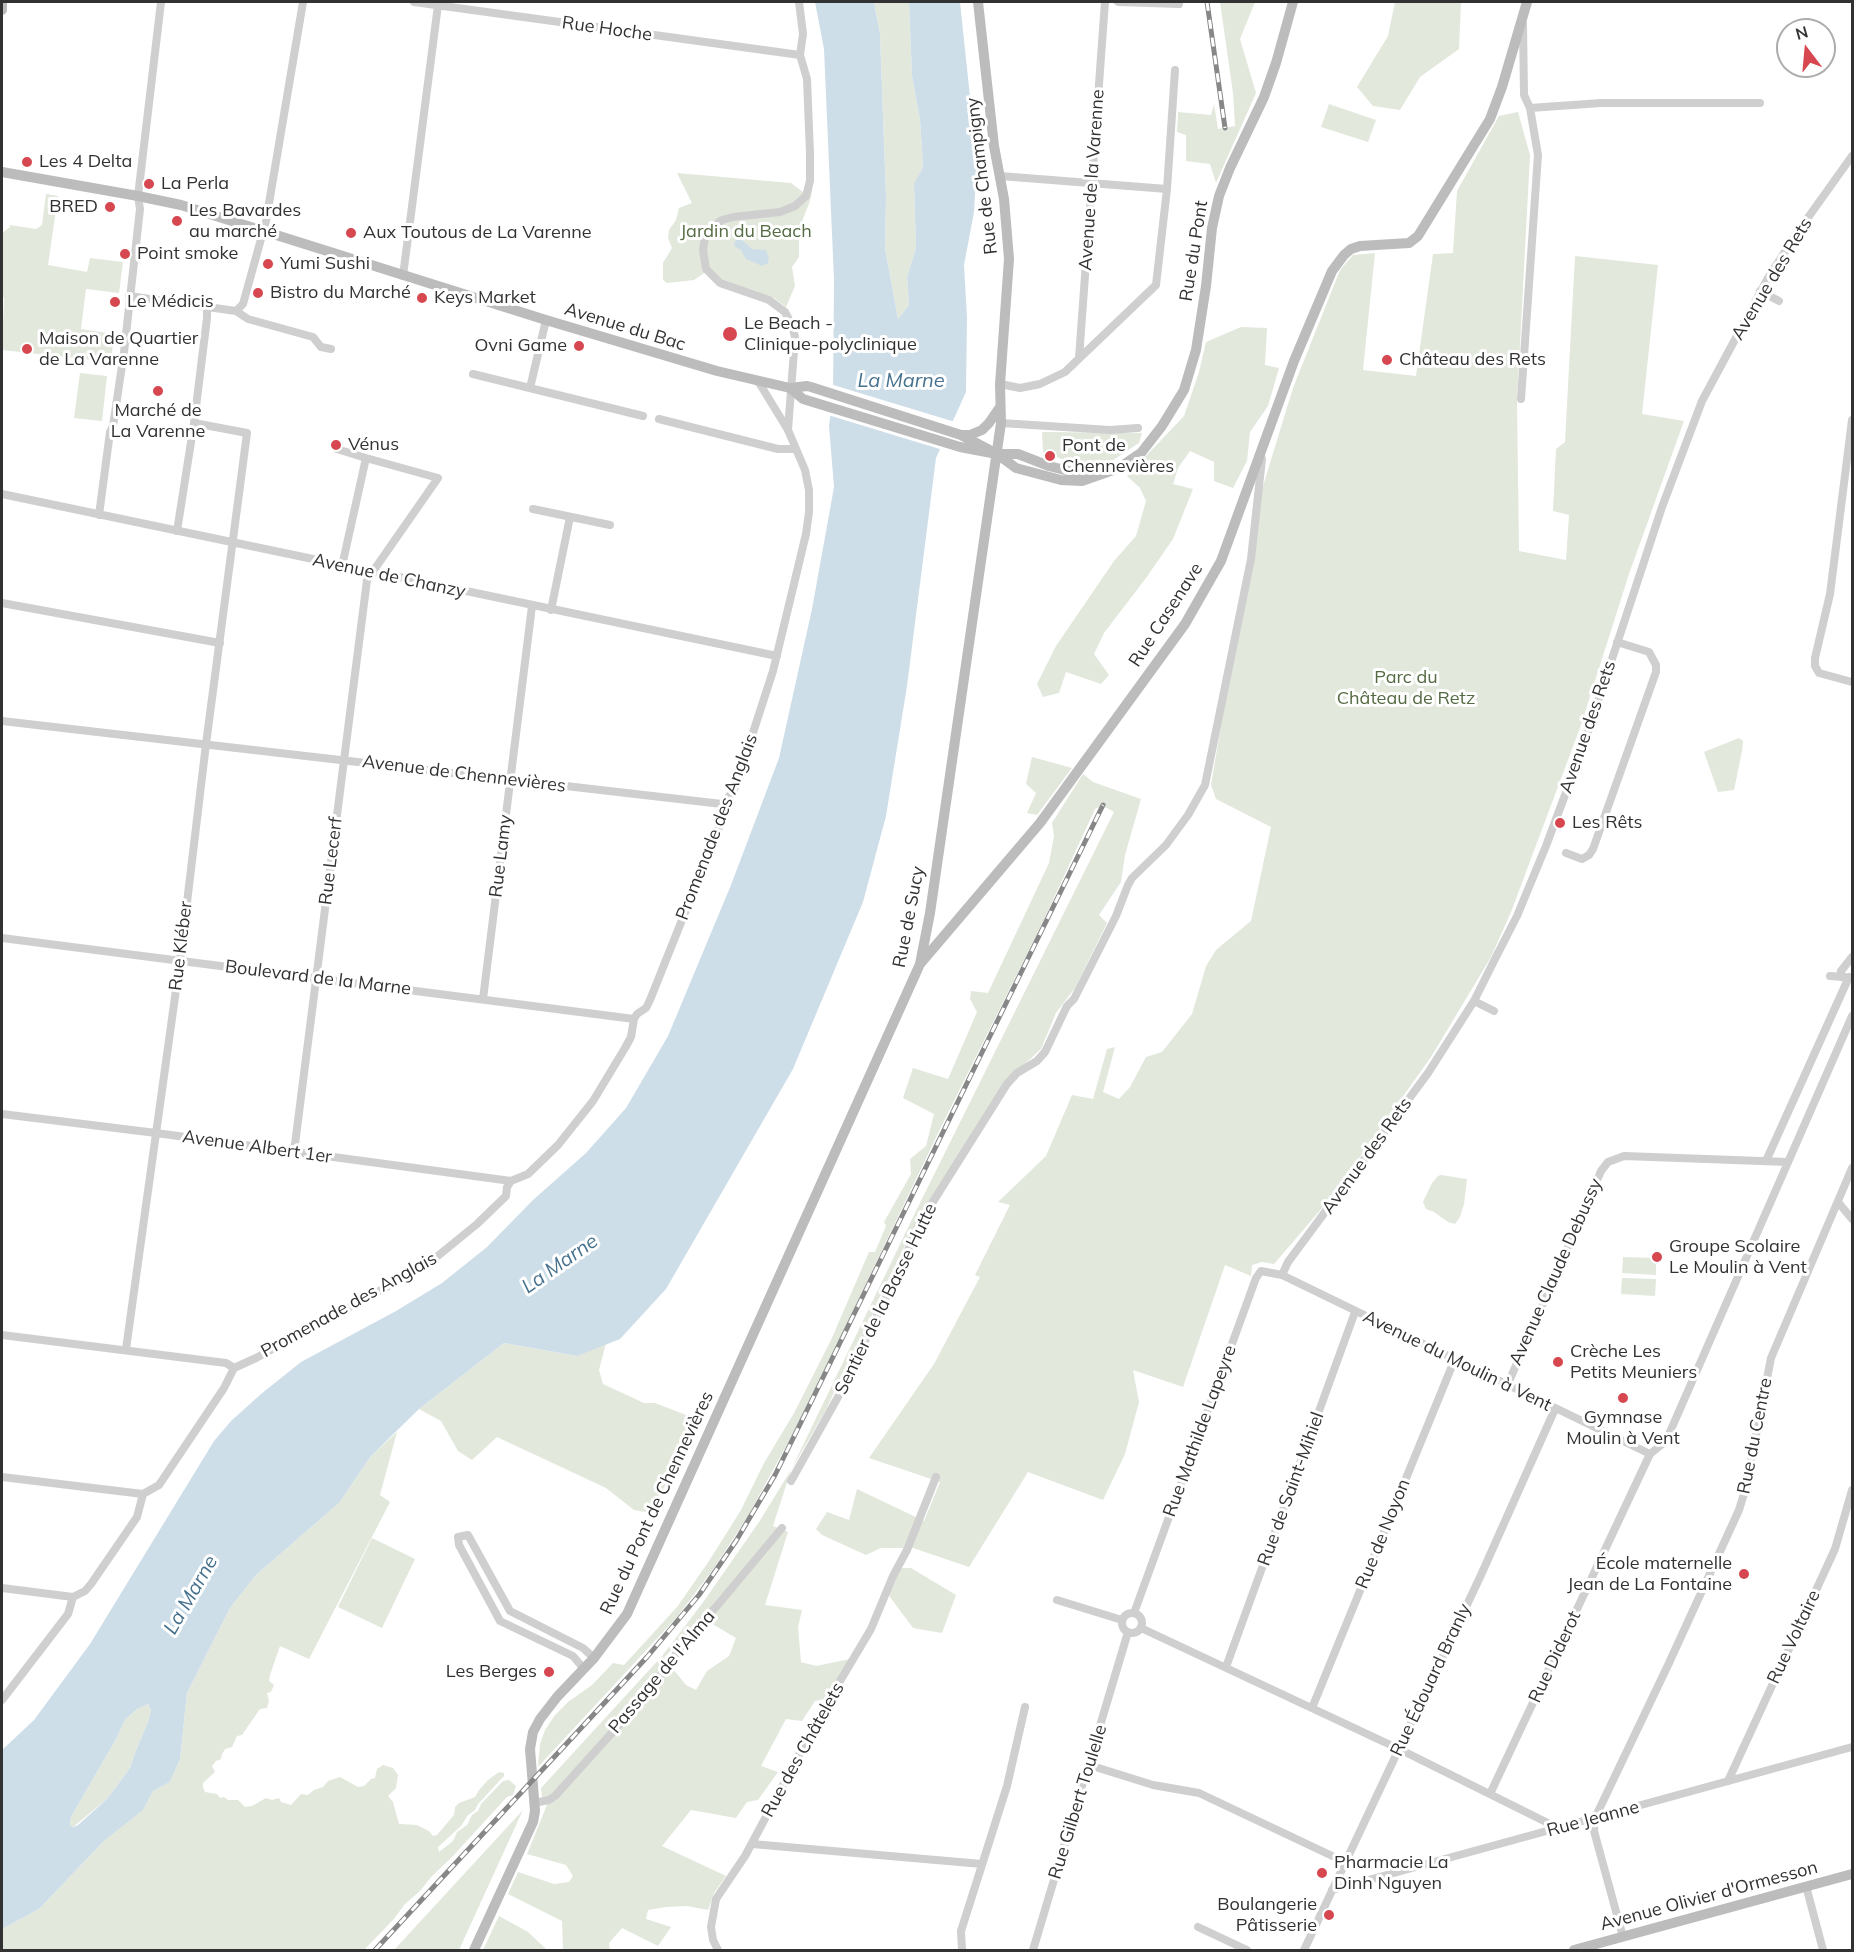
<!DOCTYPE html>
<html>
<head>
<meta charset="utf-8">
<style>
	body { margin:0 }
	#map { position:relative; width:1854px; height:1952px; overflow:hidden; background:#fff; font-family:Mulish,sans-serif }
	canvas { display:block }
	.frame { position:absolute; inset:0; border:3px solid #323232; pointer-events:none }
	.north { position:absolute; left:1776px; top:18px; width:60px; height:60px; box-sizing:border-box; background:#fff; border:2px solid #adadad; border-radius:50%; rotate:344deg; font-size:16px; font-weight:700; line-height:24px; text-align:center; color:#323232 }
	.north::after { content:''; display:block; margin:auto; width:21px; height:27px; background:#d64750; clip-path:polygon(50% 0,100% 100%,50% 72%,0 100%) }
</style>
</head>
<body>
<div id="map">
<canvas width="1854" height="1952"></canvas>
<div class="frame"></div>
<div class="north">N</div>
</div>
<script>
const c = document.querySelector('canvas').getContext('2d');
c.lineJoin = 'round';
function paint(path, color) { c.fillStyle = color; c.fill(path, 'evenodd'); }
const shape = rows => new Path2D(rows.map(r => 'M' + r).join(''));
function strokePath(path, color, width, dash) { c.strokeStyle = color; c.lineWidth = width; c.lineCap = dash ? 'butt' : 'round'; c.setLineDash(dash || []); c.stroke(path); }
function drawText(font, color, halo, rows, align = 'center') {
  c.font = font + ' Mulish,sans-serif'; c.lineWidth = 6; c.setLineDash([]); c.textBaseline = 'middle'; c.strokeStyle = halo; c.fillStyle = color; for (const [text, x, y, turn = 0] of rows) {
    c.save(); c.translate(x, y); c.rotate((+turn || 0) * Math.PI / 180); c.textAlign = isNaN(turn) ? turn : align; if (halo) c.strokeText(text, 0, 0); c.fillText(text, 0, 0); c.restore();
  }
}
const green = shape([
	[874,2,909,2,912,76,920,120,923,167,914,185,916,248,907,277,909,305,898,319,885,248,886,195,880,34],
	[1220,2,1255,2,1240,39,1256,93,1216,183,1210,164,1186,161,1186,135,1177,132,1178,112,1211,115,1214,104,1218,129,1235,126,1233,93],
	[1395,2,1461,2,1459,49,1420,77,1400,110,1373,106,1357,87,1388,36],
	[1329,104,1376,120,1368,142,1321,127],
	[1518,112,1530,155,1517,401,1519,551,1566,560,1569,515,1553,511,1556,449,1565,442,1575,256,1658,265,1642,414,1684,421,1629,574,1580,728,1511,912,1491,957,1431,1057,1329,1200,1274,1264,1262,1262,1252,1265,1251,1276,1225,1265,1183,1387,1133,1370,1139,1402,1125,1454,1103,1500,1028,1472,969,1567,913,1548,881,1548,866,1555,822,1535,816,1529,827,1512,849,1520,857,1489,924,1521,940,1482,869,1458,934,1364,980,1277,975,1275,1010,1205,998,1202,1046,1156,1072,1095,1093,1099,1107,1049,1115,1047,1103,1092,1119,1099,1130,1087,1146,1057,1162,1052,1192,1014,1206,966,1216,950,1251,921,1271,827,1216,799,1211,785,1259,499,1293,388,1340,270,1353,255,1375,253,1363,370,1416,376,1433,254,1453,253,1457,191,1499,116],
	[677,173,791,183,808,196,813,187,810,201,799,229,799,257,792,267,795,286,786,307,774,298,722,281,710,269,694,280,667,283,663,280,663,263,672,248,668,238,669,230,676,220,679,208,692,203],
	[46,194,58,196,48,265,87,272,90,258,123,262,119,293,86,289,81,329,114,334,111,362,2,350,4,298,2,297,2,233,10,227,10,225,36,229,42,225],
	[1241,327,1267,328,1265,365,1279,368,1268,406,1250,432,1247,461,1233,488,1214,481,1214,462,1190,451,1178,468,1173,484,1193,489,1173,539,1146,578,1104,633,1094,654,1109,675,1101,684,1066,672,1059,693,1043,697,1037,684,1056,646,1114,561,1136,536,1146,501,1140,488,1127,476,1184,416,1199,372,1206,342],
	[80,373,107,376,102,421,74,418],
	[1042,432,1142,433,1139,443,1107,464,1081,466,1043,452],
	[1739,738,1743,741,1742,751,1734,790,1718,792,1704,752],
	[1032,757,1072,768,1037,815,1027,813,1036,793,1026,784],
	[1083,774,1093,782,1141,799,1125,855,1121,882,1099,915,1107,923,1075,988,1056,1013,1041,1049,1002,1085,945,1180,921,1213,877,1303,865,1335,842,1374,827,1408,791,1470,773,1526,788,1532,765,1605,802,1610,798,1627,801,1662,816,1666,850,1659,825,1699,815,1701,802,1721,786,1719,761,1766,778,1772,758,1800,747,1802,736,1818,691,1810,662,1846,726,1876,714,1893,708,1910,687,1906,666,1907,648,1910,646,1919,671,1927,658,1946,622,1928,609,1943,610,1950,563,1950,562,1921,508,1894,518,1872,554,1884,569,1882,573,1876,566,1865,527,1854,547,1805,548,1799,542,1797,541,1788,662,1656,704,1601,759,1522,791,1470,916,1211,1114,812,1107,808,1102,806,1095,809,1040,928,941,1127,803,1415,748,1516,714,1568,677,1617,538,1767,540,1744,545,1730,555,1715,568,1702,592,1685,613,1663,624,1665,677,1607,709,1561,741,1510,764,1463,794,1413,831,1340,869,1252,875,1252,886,1226,884,1222,911,1174,910,1159,926,1146,934,1114,903,1098,913,1068,948,1079,977,1012,970,999,971,991,988,993,1049,863,1054,836,1052,823],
	[707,1610,714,1625,736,1638,729,1656,707,1671,696,1690,686,1685,664,1658],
	[1441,1175,1467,1179,1464,1204,1460,1217,1455,1224,1448,1222,1434,1212,1426,1209,1423,1202,1432,1183,1438,1176],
	[1623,1257,1656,1258,1656,1275,1622,1273],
	[1622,1278,1656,1279,1655,1296,1621,1294],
	[504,1343,577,1356,606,1343,599,1370,603,1384,644,1403,655,1403,699,1420,651,1513,634,1510,606,1488,497,1437,472,1460,458,1451,441,1421,419,1409],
	[397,1432,380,1495,390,1502,309,1659,280,1646,270,1675,269,1681,274,1685,271,1692,267,1693,269,1701,267,1708,260,1709,242,1735,237,1736,232,1747,225,1749,222,1754,221,1759,216,1761,212,1766,215,1772,203,1783,203,1787,205,1792,217,1794,220,1798,224,1797,228,1800,238,1800,245,1807,252,1806,266,1798,272,1800,279,1798,281,1802,291,1805,301,1794,308,1795,314,1790,323,1787,328,1781,340,1777,358,1787,364,1786,371,1779,375,1778,377,1769,383,1765,393,1768,398,1775,396,1788,388,1796,393,1802,399,1824,417,1825,429,1831,433,1836,437,1835,454,1815,455,1807,459,1803,475,1797,479,1790,488,1780,499,1772,504,1773,504,1776,478,1804,475,1810,468,1815,461,1826,438,1847,439,1852,453,1841,457,1832,467,1825,472,1815,478,1811,481,1804,503,1781,509,1780,516,1786,513,1795,507,1797,452,1857,432,1876,420,1891,405,1904,393,1920,364,1950,2,1950,2,1929,39,1909,108,1837,143,1810,153,1791,170,1782,180,1759,187,1693,230,1608,256,1575,339,1503,371,1456],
	[372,1538,415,1559,382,1628,338,1607],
	[898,1568,911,1568,956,1595,942,1633,913,1628,887,1593],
	[148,1704,151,1710,148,1722,135,1753,130,1768,107,1799,73,1827,70,1825,71,1817,116,1739,125,1720,137,1709],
	[523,1810,459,1950,394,1950],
	[499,1916,528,1932,547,1950,483,1950]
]);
const water = shape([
	[815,2,874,2,880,34,886,196,885,248,898,319,909,305,907,277,916,248,914,184,923,167,920,120,912,76,909,2,960,2,977,163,982,164,981,177,976,178,974,212,964,265,967,317,966,392,936,458,907,686,886,816,863,902,793,1069,666,1289,620,1339,577,1356,504,1343,419,1409,371,1456,339,1503,256,1575,230,1608,187,1693,180,1759,170,1782,153,1791,143,1810,105,1840,39,1909,2,1929,2,1750,34,1720,90,1644,214,1441,231,1421,261,1394,301,1362,396,1311,442,1283,487,1247,533,1200,586,1153,626,1108,668,1036,731,885,779,758,812,609,834,487,829,426,833,394,834,280,824,49],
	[148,1704,151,1710,148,1722,135,1753,130,1768,107,1799,78,1825,73,1827,70,1825,71,1817,116,1739,125,1720,137,1709],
	[738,238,743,241,752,249,766,250,769,258,768,263,762,266,746,259,741,250,734,246,735,241]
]);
const pier = shape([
	[830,384,955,422,943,450,828,415]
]);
const street = shape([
	[414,2,800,55],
	[1118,2,1179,4,1179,2],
	[1530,108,1601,103,1760,103],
	[1000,176,1167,189],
	[403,276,438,5],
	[1760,291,1779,301],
	[129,296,236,311,243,304,266,221,303,2],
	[236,311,248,319,313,337,321,347,331,349],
	[1079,358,1105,2],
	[473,374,643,416],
	[1000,384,1020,388,1040,384,1065,372,1156,285,1167,189,1175,70],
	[530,388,546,320],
	[1521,399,1538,155,1530,108,1524,95,1523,24],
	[659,419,778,449,796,449],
	[1852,420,1830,594,1815,658,1815,666,1819,673,1852,682],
	[1001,423,1110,430,1138,428],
	[788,430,795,337,792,325,785,312,769,300,720,283,706,269,703,250,705,237,709,230,722,220,733,217,780,212,795,206,806,196,810,181,810,153,807,79,800,55,803,34,799,2],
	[337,449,366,458],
	[2,494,777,656],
	[533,509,610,525],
	[99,515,110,432,113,426,124,352,140,209,138,196,161,2],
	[177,531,194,423,207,318,207,307],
	[2,603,220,643],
	[551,610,570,517],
	[2,721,722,804],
	[1566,853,1582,859,1589,855,1593,849,1656,672,1656,665,1649,652,1617,642],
	[2,938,634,1019],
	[1830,976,1845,977],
	[1840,977,1841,971,1852,957],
	[483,999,532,606],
	[1474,1001,1494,1011],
	[2,1114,156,1133,511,1181],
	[294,1152,367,580,438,478,366,458,342,566],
	[1766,1161,1849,977],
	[1838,1202,1852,1219],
	[1282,1275,1288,1262,1428,1073,1474,1001,1495,959,1517,916,1546,846,1584,744,1662,507,1702,401,1768,278,1797,233,1852,156],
	[2,1335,226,1363,234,1368],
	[126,1349,180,961,206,744,247,433,194,423],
	[1507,1386,1601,1171,1608,1162,1624,1156,1788,1162],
	[2,1477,143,1494],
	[791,1481,838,1397,903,1262,919,1224,1007,1084,1017,1073,1037,1061,1045,1052,1067,1006,1074,999,1116,916,1128,885,1132,878,1166,845,1188,815,1205,785,1251,559,1262,459,1261,457],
	[2,1588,73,1597],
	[1057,1600,1122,1620],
	[1134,1613,1256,1278,1261,1271,1282,1275,1650,1454],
	'1122 1623a10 10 0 1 1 20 0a10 10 0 1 1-20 0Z',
	[1141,1628,1399,1749,1558,1828],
	[1226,1667,1355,1312],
	[584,1669,573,1656,500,1621,459,1545,458,1537,468,1535,510,1611,583,1648,594,1658],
	[2,1700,68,1614,73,1597,85,1591,91,1584,137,1517,143,1494,159,1485,224,1388,234,1368,256,1358,405,1277,439,1255,477,1224,506,1196,507,1187,511,1181,528,1174,558,1145,593,1101,625,1048,631,1037,634,1019,637,1014,646,1008,650,1000,722,820,722,804,732,793,737,782,773,671,806,534,809,512,809,490,805,470,788,430,758,381],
	[1312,1708,1454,1361],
	[1089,1765,1153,1785,1199,1793,1345,1862],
	[1728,1781,1835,1549,1852,1490],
	[1490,1794,1650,1454,1666,1441,1852,1016],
	[534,1803,549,1800,555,1796,646,1695,691,1633,716,1607,782,1528],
	[752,1844,982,1864],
	[1806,1886,1823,1950],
	[1332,1890,1852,1747],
	[1198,1927,1247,1950],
	[1623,1937,1594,1831,1595,1818,1669,1663,1739,1510,1746,1487,1771,1358,1852,1168],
	[718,1950,713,1940,711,1927,716,1899,745,1856,827,1703,871,1629,893,1576,907,1550,936,1477],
	[962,1950,961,1931,1007,1786,1025,1707],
	[1033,1950,1128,1632],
	[1304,1950,1481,1575,1555,1409]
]);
const secondary = shape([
	[2,10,2,2],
	[2,172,138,196,181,205,546,320,717,371,790,388,807,386,811,387,961,435,997,454,1016,468,1061,480,1082,481,1119,468,1141,453,1162,426,1184,390,1196,350,1206,286,1212,228,1219,196,1230,168,1264,97,1276,63,1293,2],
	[790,388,803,399,960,447,997,454,1018,454,1049,466,1084,475],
	[962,435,970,435,982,430,989,423,1000,407],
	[920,964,1040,823,1185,624,1221,561,1294,361,1332,271,1344,255,1351,249,1360,246,1409,243,1418,236,1490,119,1502,87,1527,2],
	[474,1950,533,1822,535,1811,530,1749,533,1732,540,1719,557,1697,594,1658,627,1614,920,964,930,913,1001,423,1000,384,1009,259,1004,199,994,146,978,2],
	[1574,1950,1852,1874]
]);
const rail = shape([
	[1207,2,1225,128],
	[375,1950,647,1657,699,1595,736,1541,775,1475,811,1402,1103,805]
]);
const markers = [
	[27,162,6,"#d64750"],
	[149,184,6,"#d64750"],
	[110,207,6,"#d64750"],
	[177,221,6,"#d64750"],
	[351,233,6,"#d64750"],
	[125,254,6,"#d64750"],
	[268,264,6,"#d64750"],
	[258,293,6,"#d64750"],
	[422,298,6,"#d64750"],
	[115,302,6,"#d64750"],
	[730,334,8,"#d64750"],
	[579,346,6,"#d64750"],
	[27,349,6,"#d64750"],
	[1387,360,6,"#d64750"],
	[158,391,6,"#d64750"],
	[336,445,6,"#d64750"],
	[1050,456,6,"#d64750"],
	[1560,823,6,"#d64750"],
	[1657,1257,6,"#d64750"],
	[1558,1362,6,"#d64750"],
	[1623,1398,6,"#d64750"],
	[1744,1574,6,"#d64750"],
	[549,1672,6,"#d64750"],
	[1322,1873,6,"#d64750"],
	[1329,1915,6,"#d64750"]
];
const streetNames = [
	["Rue Hoche",607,29,8],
	["Rue de Champigny",982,176,-97],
	["Avenue de la Varenne",1092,180,-86],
	["Rue du Pont",1194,251,-81],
	["Avenue des Rets",1772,279,-59],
	["Avenue du Bac",625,327,17],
	["Avenue de Chanzy",389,576,12],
	["Rue Casenave",1166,615,-57],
	["Avenue des Rets",1588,727,-71],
	["Avenue de Chennevières",464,774,7],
	["Promenade des Anglais",717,827,-69],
	["Rue Lamy",501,856,-83],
	["Rue Lecerf",331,861,-83],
	["Rue de Sucy",909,917,-79],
	["Rue Kléber",181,946,-83],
	["Boulevard de la Marne",318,978,7],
	["Avenue Albert 1er",257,1147,8],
	["Avenue des Rets",1367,1156,-54],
	["Avenue Claude Debussy",1556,1272,-66],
	["Sentier de la Basse Hutte",886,1299,-64],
	["Promenade des Anglais",349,1305,-29],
	["Avenue du Moulin à Vent",1457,1361,26],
	["Rue Mathilde Lapeyre",1200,1431,-70],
	["Rue du Centre",1755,1436,-79],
	["Rue de Saint-Mihiel",1291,1489,-70],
	["Rue du Pont de Chennevières",657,1503,-65],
	["Rue de Noyon",1383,1534,-68],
	["Rue Voltaire",1794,1637,-65],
	["Rue Diderot",1555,1657,-65],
	["Passage de l'Alma",662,1672,-50],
	["Rue Édouard Branly",1431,1680,-65],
	["Rue des Châtelets",803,1750,-61],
	["Rue Gilbert Toulelle",1078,1802,-73],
	["Rue Jeanne",1593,1819,-15],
	["Avenue Olivier d'Ormesson",1709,1896,-15]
];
const poiNames = [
	["Les 4 Delta",39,162],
	["La Perla",161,184],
	["BRED",98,207,"right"],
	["Les Bavardes",189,211],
	["au marché",189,232],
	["Aux Toutous de La Varenne",363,233],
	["Point smoke",137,254],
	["Yumi Sushi",280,264],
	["Bistro du Marché",270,293],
	["Keys Market",434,298],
	["Le Médicis",127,302],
	["Le Beach -",744,324],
	["Clinique-polyclinique",744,345],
	["Maison de Quartier",39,339],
	["de La Varenne",39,360],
	["Ovni Game",567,346,"right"],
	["Château des Rets",1399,360],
	["Marché de",158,411,"center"],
	["La Varenne",158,432,"center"],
	["Vénus",348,445],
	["Pont de",1062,446],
	["Chennevières",1062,467],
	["Les Rêts",1572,823],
	["Groupe Scolaire",1669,1247],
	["Le Moulin à Vent",1669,1268],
	["Crèche Les",1570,1352],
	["Petits Meuniers",1570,1373],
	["Gymnase",1623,1418,"center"],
	["Moulin à Vent",1623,1439,"center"],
	["École maternelle",1732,1564,"right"],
	["Jean de La Fontaine",1732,1585,"right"],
	["Les Berges",537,1672,"right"],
	["Pharmacie La",1334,1863],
	["Dinh Nguyen",1334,1884],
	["Boulangerie",1317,1905,"right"],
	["Pâtisserie",1317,1926,"right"]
];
const parkNames = [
	["Jardin du Beach",746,232],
	["Parc du",1406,678],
	["Château de Retz",1406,699]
];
const waterNames = [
	["La Marne",901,381],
	["La Marne",560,1264,-35],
	["La Marne",191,1595,-60]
];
paint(green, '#e2e8dc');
paint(water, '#cedee9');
paint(pier, '#fff');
strokePath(street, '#cfcfcf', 8);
strokePath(secondary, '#bcbcbc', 10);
strokePath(rail, '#878787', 5);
strokePath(rail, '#fff', 3, [9]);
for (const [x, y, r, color] of markers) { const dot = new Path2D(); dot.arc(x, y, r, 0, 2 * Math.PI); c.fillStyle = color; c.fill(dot); strokePath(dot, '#fff', 2); }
drawText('18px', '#323232', '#fff', streetNames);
drawText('18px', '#323232', '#fff', poiNames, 'left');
drawText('18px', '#556b43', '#fff', parkNames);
drawText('italic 20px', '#46718e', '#fff', waterNames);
</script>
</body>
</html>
